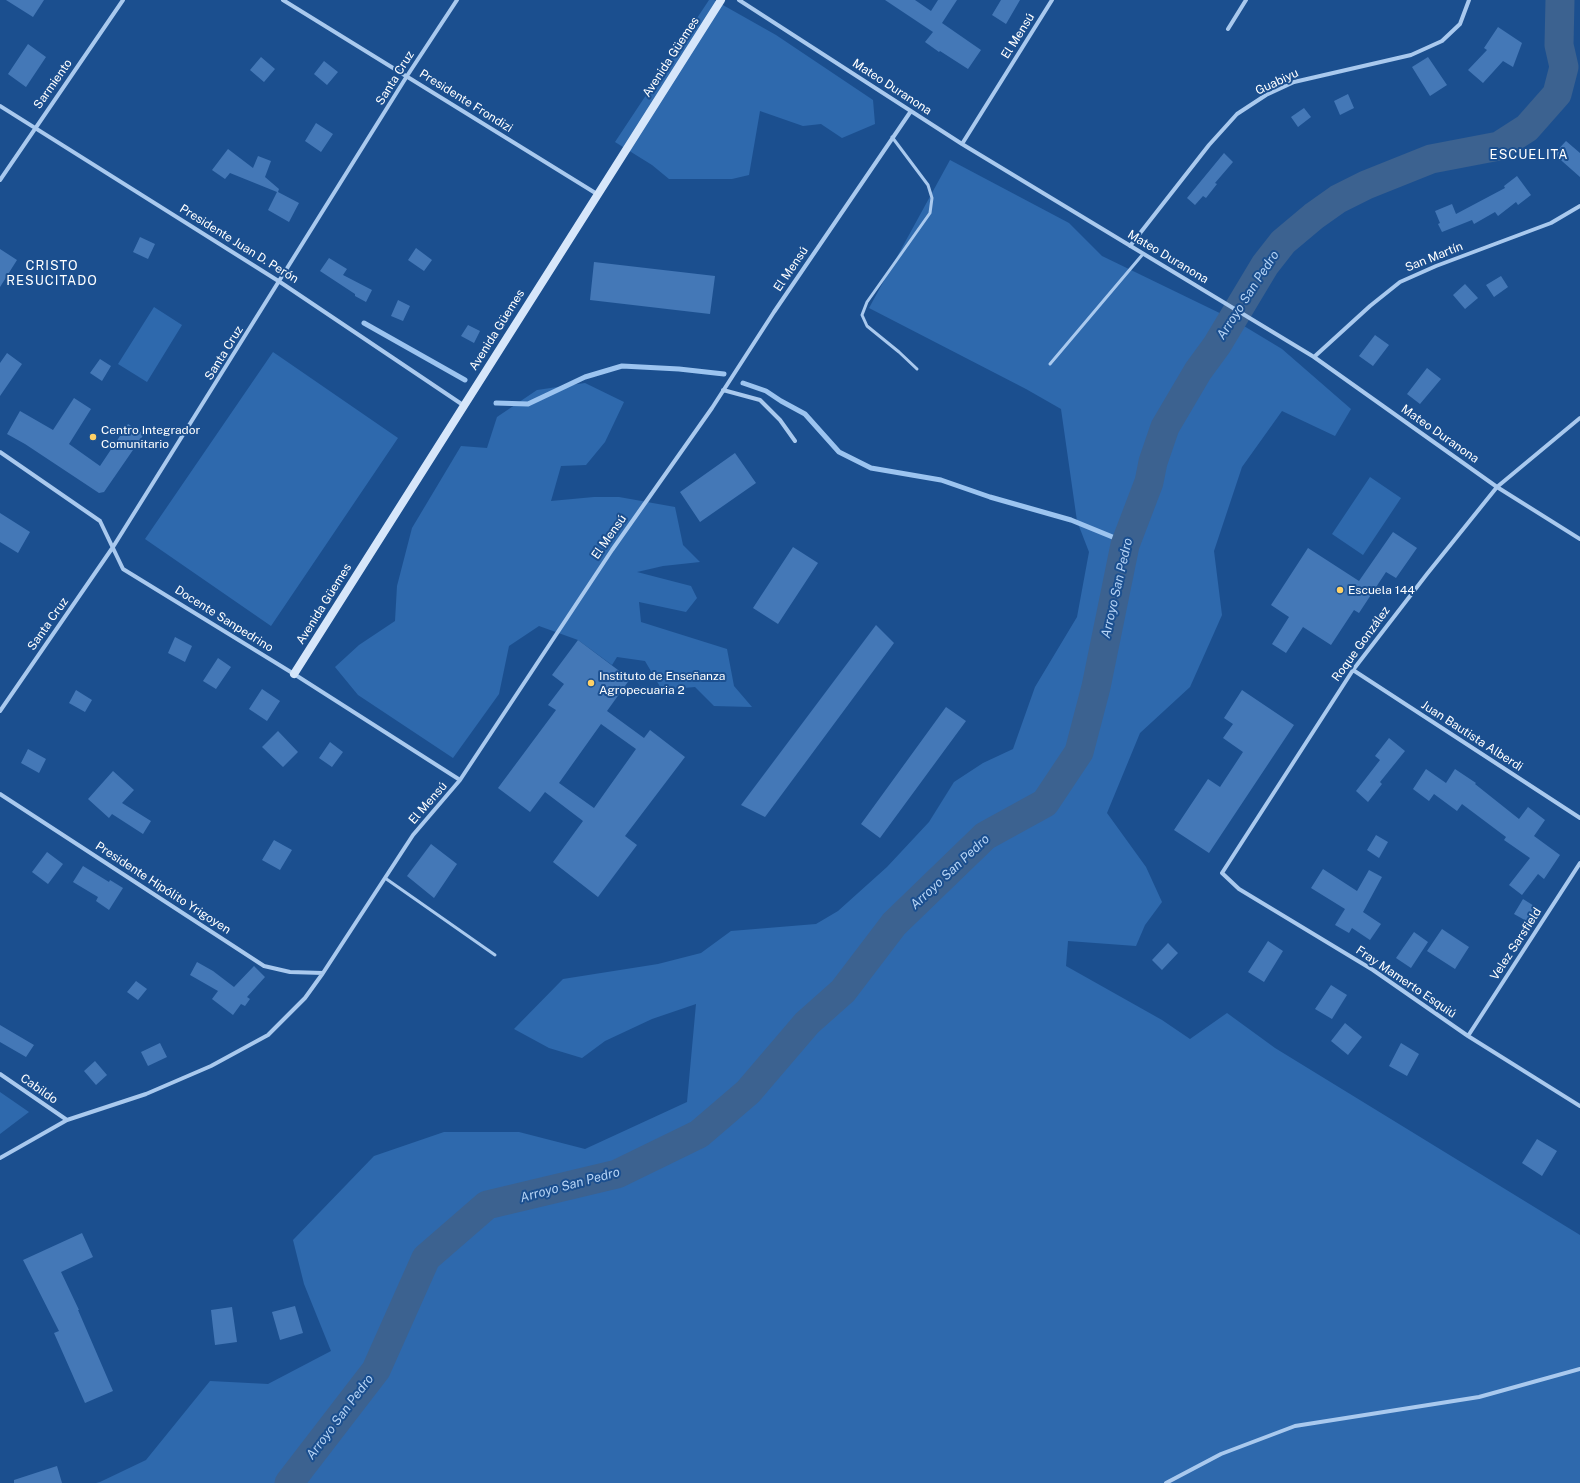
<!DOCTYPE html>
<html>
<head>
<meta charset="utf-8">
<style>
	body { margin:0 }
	canvas { display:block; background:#1b4f8f }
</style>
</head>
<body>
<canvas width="1580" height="1483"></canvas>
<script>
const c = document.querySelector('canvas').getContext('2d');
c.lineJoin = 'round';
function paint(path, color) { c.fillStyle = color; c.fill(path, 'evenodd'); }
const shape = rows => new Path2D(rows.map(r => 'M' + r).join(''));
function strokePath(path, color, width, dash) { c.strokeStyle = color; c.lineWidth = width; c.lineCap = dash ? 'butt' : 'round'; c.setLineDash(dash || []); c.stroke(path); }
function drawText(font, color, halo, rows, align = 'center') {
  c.font = font + ' "Public Sans",sans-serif'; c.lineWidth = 4; c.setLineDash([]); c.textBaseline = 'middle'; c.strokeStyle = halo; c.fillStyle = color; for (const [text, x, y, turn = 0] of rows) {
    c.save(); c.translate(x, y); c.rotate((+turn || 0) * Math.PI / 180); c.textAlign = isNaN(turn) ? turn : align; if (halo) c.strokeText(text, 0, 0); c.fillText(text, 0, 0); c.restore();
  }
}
const green = shape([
	[709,0,714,0,776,35,873,100,875,124,842,138,821,124,803,126,760,111,749,175,732,179,669,179,652,165,615,142],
	[950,160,1069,223,1102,256,1234,320,1282,349,1351,409,1335,436,1282,411,1242,467,1214,551,1222,615,1190,687,1140,733,1107,813,1146,867,1162,902,1145,925,1136,946,1068,941,1066,966,1162,1020,1190,1039,1227,1013,1275,1048,1580,1235,1580,1483,96,1483,100,1482,146,1460,210,1381,268,1384,331,1351,304,1284,293,1240,374,1156,444,1132,519,1132,585,1149,687,1102,696,1004,652,1019,605,1041,582,1058,549,1048,514,1029,563,979,658,964,701,953,731,931,816,924,838,911,887,867,929,822,954,782,983,763,1013,749,1035,687,1077,617,1089,552,1077,521,1061,409,1026,389,869,308],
	[154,307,182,325,147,382,118,364],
	[273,352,398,438,271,626,145,539],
	[585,383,624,402,605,442,586,465,561,466,551,501,594,497,619,497,675,507,683,545,700,562,663,566,637,572,691,586,697,598,686,612,639,602,641,622,727,649,734,686,752,707,714,706,695,687,662,690,645,661,617,657,612,665,578,640,539,626,509,646,499,694,453,758,358,695,335,667,359,645,395,621,397,586,412,528,461,446,487,448,497,417,537,390],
	[1370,477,1401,498,1363,555,1332,534],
	[0,1092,29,1112,0,1134]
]);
const stream = shape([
	[364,323,465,380],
	[743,383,766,391,781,401,805,414,839,452,871,468,941,480,990,497,1071,520,1115,538,1125,545],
	[496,403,528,404,585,377,622,366,679,369,724,374]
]);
const river = shape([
	[289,1483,376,1370,426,1258,487,1205,617,1174,699,1134,748,1092,807,1023,843,991,894,924,985,836,1045,803,1079,752,1096,687,1125,545,1149,482,1153,462,1165,427,1198,371,1217,345,1265,265,1283,242,1314,216,1338,199,1366,185,1431,159,1499,146,1527,128,1557,94,1564,67,1559,45,1560,0]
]);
const building = shape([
	[6,0,44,0,33,17],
	[885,0,915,0,931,11,938,0,957,0,942,23,981,50,968,69,940,51,939,52,925,42,933,32],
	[1001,0,1020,0,1006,24,992,15],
	[1498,27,1522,43,1513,67,1503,61,1483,83,1468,70,1487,50,1484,48],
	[28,44,46,57,26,87,8,74],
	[261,57,275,69,264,82,250,70],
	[1428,57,1447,85,1430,96,1412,67],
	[324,61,338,72,327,85,314,74],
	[1348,94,1354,108,1340,115,1334,101],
	[1304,108,1311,117,1298,127,1291,117],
	[316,123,333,134,321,152,305,141],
	[1566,141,1580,153,1580,177,1554,154],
	[228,149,253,168,258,156,271,161,265,177,279,189,278,192,299,203,289,222,268,210,277,192,230,173,225,179,212,170],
	[1224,153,1233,162,1215,183,1217,184,1206,198,1203,196,1195,205,1187,198],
	[1517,176,1531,195,1518,205,1516,202,1498,216,1495,212,1474,224,1472,220,1442,232,1438,224,1440,223,1435,211,1452,204,1456,214,1505,188,1504,186],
	[140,237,155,244,148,259,133,252],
	[416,248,432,260,424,271,408,260],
	[0,249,17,260,0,287],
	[329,258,347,269,343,275,372,290,366,302,355,296,355,294,320,271],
	[594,262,715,276,710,314,590,300],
	[1501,276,1508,287,1494,297,1486,285],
	[1465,284,1478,298,1465,309,1453,295],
	[398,300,410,306,403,321,391,316],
	[468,325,480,331,474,343,461,336],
	[1375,335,1389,345,1373,366,1359,356],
	[7,353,22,364,0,396,0,363],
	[100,359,111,366,102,381,90,373],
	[1427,368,1441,379,1420,404,1407,394],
	[74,398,91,409,69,444,100,466,128,424,144,434,104,492,99,493,25,444,7,434,20,411,53,430],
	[735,453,756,483,700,522,680,492],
	[0,513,30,532,18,553,0,542],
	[1393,532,1417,548,1396,578,1386,572,1359,613,1354,610,1331,645,1303,627,1286,653,1272,644,1289,617,1271,605,1308,548,1359,581],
	[793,547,818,563,778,624,753,608],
	[876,625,894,643,765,817,741,805],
	[175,637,192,646,185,662,168,653],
	[578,640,630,679,607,711,644,738,650,730,685,757,625,836,637,845,598,897,553,862,583,821,545,792,530,812,498,788,556,710,548,705,564,684,552,675],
	[601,724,636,749,594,808,559,783],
	[218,658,231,667,216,689,203,681],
	[262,689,280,701,267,721,249,709],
	[76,690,92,700,85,712,69,703],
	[1242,690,1294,725,1209,853,1174,830,1208,779,1220,787,1243,752,1223,738,1233,724,1224,718],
	[946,707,966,721,880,838,861,824],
	[278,731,298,752,283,767,262,747],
	[1389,738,1405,751,1380,782,1382,784,1368,802,1356,791,1380,760,1375,756],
	[330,742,343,752,332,767,319,758],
	[28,749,46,759,39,773,21,763],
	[1426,769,1446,783,1455,769,1476,783,1475,784,1519,819,1528,807,1545,820,1534,836,1560,855,1544,879,1538,874,1522,895,1509,885,1530,858,1504,840,1506,837,1462,804,1457,811,1434,794,1429,801,1413,789],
	[113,771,134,790,122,803,151,821,143,834,112,814,109,818,88,799],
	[1376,835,1388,842,1379,858,1367,850],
	[274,840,292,850,280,870,262,860],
	[431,844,457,864,434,898,407,876],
	[47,852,63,864,48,884,32,872],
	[83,866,109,882,110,880,123,888,109,910,96,901,98,897,73,882],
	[1323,869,1357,891,1369,870,1382,877,1363,912,1381,924,1370,940,1352,928,1349,933,1335,925,1345,909,1311,888],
	[1523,899,1539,909,1530,923,1514,914],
	[1442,929,1469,947,1455,969,1427,951],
	[1414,932,1428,942,1411,968,1396,958],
	[1268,941,1283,951,1264,982,1248,972],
	[1168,943,1178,953,1162,970,1152,960],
	[197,962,213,971,234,987,254,966,265,977,247,997,250,999,245,1006,241,1004,233,1015,212,999,218,991,190,975],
	[136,981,147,989,138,1000,127,992],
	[1331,985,1347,995,1332,1019,1315,1009],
	[1345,1023,1362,1037,1348,1055,1331,1041],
	[0,1025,34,1045,26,1057,0,1042],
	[160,1043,167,1057,148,1066,141,1052],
	[1401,1043,1419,1054,1407,1076,1389,1066],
	[95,1061,107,1075,96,1085,84,1071],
	[1537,1139,1557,1151,1542,1176,1522,1163],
	[82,1233,93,1257,61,1272,79,1310,78,1310,113,1391,85,1403,54,1333,59,1331,23,1260],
	[295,1306,303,1333,280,1340,272,1312],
	[232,1307,237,1342,215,1345,211,1310],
	[57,1466,62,1483,14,1483,14,1480]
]);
const lane = shape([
	[892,137,928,185,932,198,930,213,867,302,862,315,867,326,899,352,917,369],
	[1050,364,1143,254],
	[385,878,495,955]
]);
const street = shape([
	[283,0,597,194],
	[739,0,962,144,1314,357,1497,487,1580,539],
	[1228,29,1246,0],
	[0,106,280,282,463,405],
	[962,144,1052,0],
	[0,180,123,0],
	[1130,246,1209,145,1237,114,1266,95,1294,82,1411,55,1442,41,1460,24,1469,0],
	[1314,357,1370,306,1400,282,1436,266,1551,223,1580,206],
	[723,390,760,400,780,420,795,441],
	[1580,418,1497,487,1427,574,1353,670,1222,873,1239,889,1373,970,1468,1036,1580,1106],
	[0,452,100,521,123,569,294,674,460,780],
	[1353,670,1580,818],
	[0,711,113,547,407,76,457,0],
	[0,794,264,966,290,972,323,973],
	[1468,1036,1580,863],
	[0,1074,67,1120],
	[0,1158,67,1120,146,1094,211,1066,268,1035,305,998,323,973,413,835,460,780,612,550,712,408,774,312,911,111],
	[1166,1483,1221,1454,1295,1426,1479,1397,1580,1369]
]);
const secondary = shape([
	[294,674,721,0]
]);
const markers = [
	[93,437,4,"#ffd166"],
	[1340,590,4,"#ffd166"],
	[591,683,4,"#ffd166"]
];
const streetNames = [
	["El Mensú",1018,36,-58],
	["Avenida Güemes",671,57,-57],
	["Santa Cruz",395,78,-58],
	["Guabiyu",1277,82,-25],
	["Sarmiento",53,84,-55],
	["Mateo Duranona",892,87,33],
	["Presidente Frondizi",466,101,32],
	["Presidente Juan D. Perón",239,244,32],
	["Mateo Duranona",1168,257,31],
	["San Martín",1434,257,-22],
	["El Mensú",791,269,-56],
	["Avenida Güemes",497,330,-58],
	["Santa Cruz",224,353,-58],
	["Mateo Duranona",1440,434,35],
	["El Mensú",609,537,-55],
	["Avenida Güemes",324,604,-58],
	["Docente Sanpedrino",224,619,32],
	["Santa Cruz",48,624,-55],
	["Roque González",1361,644,-54],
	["Juan Bautista Alberdi",1472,736,33],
	["El Mensú",428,803,-49],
	["Presidente Hipólito Yrigoyen",163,888,33],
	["Velez Sarsfield",1516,944,-57],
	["Fray Mamerto Esquiú",1406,982,34],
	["Cabildo",39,1089,35]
];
const poiNames = [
	["Centro Integrador",101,430],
	["Comunitario",101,444],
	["Escuela 144",1348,590],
	["Instituto de Enseñanza",599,676],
	["Agropecuaria 2",599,690]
];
const neighbourhoodNames = [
	["ESCUELITA",1529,155],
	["CRISTO",52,266],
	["RESUCITADO",52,281]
];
const waterNames = [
	["Arroyo San Pedro",1248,295,-57],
	["Arroyo San Pedro",1117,588,-77],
	["Arroyo San Pedro",950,872,-43],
	["Arroyo San Pedro",570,1185,-15],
	["Arroyo San Pedro",340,1417,-53]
];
paint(green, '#2e69ad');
strokePath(stream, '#9cc4f0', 5);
strokePath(river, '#3c6290', 29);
paint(building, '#4478b7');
strokePath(lane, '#a9c9ee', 3);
strokePath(street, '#a9c9ee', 4);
strokePath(secondary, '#d6e6fa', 8);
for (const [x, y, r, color] of markers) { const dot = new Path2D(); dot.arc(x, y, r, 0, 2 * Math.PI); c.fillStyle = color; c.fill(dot); strokePath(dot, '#1b4f8f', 1.5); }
drawText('12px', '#fff', '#1b4f8f', streetNames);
drawText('12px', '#fff', '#1b4f8f', poiNames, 'left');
c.letterSpacing = '1px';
drawText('13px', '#fff', '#1b4f8f', neighbourhoodNames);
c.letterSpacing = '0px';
drawText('italic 13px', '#b5d3f5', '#1b4f8f', waterNames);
</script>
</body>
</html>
